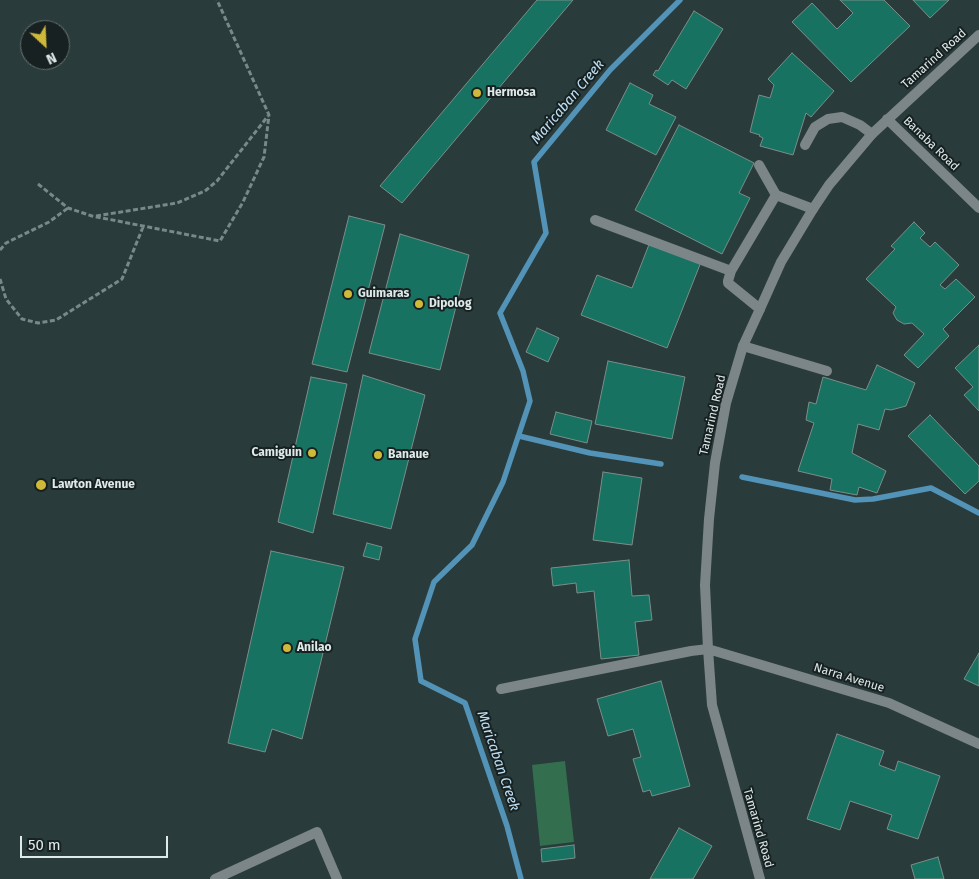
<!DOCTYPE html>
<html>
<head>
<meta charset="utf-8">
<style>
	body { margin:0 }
	#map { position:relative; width:979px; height:879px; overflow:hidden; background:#293b3b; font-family:"Fira Sans",sans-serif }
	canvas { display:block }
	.north { position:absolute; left:20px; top:20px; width:50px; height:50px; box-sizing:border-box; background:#182121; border:1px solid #677171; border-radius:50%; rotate:155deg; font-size:14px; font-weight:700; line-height:20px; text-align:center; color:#deeae9 }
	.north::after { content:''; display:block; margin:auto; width:18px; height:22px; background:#ceb938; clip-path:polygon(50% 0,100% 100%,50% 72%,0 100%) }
	.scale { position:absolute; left:20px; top:836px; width:148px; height:22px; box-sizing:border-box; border:2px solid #deeae9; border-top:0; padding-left:6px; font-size:15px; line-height:18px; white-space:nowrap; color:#deeae9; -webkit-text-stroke:4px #182121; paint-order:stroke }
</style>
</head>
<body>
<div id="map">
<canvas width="979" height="879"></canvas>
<div class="north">N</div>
<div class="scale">50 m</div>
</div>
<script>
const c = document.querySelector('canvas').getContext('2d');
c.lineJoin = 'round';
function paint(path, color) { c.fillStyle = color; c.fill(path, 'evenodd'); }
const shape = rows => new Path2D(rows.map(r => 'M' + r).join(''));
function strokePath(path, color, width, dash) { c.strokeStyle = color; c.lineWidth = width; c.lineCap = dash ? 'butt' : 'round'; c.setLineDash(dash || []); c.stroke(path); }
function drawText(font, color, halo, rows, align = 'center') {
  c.font = font + ' "Fira Sans",sans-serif'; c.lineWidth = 4; c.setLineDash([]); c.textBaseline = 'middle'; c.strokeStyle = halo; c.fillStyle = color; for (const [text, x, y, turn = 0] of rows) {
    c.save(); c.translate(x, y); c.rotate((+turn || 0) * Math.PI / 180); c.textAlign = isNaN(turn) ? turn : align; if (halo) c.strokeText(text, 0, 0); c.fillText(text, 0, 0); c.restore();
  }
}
const green = shape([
	[565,761,574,842,540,846,532,765]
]);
const stream = shape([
	[519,436,590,453,661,464],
	[742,477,855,500,873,499,931,488,979,513],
	[521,879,507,826,465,703,421,681,415,639,434,582,472,545,503,482,530,401,523,371,500,313,546,233,534,162,610,70,680,0]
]);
const building = shape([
	[537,0,573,0,402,203,380,186,537,0],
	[840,0,884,0,910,26,851,82,792,22,812,3,837,29,853,13,840,0],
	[913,0,949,0,930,18,913,0],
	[694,11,723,29,686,89,672,80,668,85,653,75,656,70,658,71,694,11],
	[792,53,834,91,811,117,806,113,793,155,760,146,763,138,759,136,760,135,750,132,759,95,770,98,774,85,768,79,792,53],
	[630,83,653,95,649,104,676,117,656,155,606,130,630,83],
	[679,125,754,163,739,193,750,198,722,254,635,210,679,125],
	[349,216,385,225,347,372,312,364,349,216],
	[914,222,925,233,920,238,930,247,935,242,959,265,940,285,945,289,956,279,975,297,943,329,949,336,918,368,904,355,924,334,912,323,904,324,897,320,893,313,896,307,866,279,895,249,891,246,914,222],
	[400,234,469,255,440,370,369,353,400,234],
	[650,242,701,262,667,348,581,315,597,275,632,288,650,242],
	[537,328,559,338,548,362,526,352,537,328],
	[979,345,979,411,964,395,973,387,955,368,979,345],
	[608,361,685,377,672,439,595,424,608,361],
	[877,365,915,383,906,406,891,410,885,409,879,430,858,424,852,453,886,471,877,493,859,487,857,495,830,490,832,479,798,471,814,423,806,420,809,402,816,404,823,377,866,390,877,365],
	[363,375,425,395,391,529,333,514,363,375],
	[311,377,347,384,313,533,278,522,311,377],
	[556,412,592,421,587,443,550,434,556,412],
	[930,415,979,466,979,481,965,494,908,436,930,415],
	[603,472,642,478,632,545,593,540,603,472],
	[367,543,382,547,379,560,363,556,367,543],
	[271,551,344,567,302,739,272,729,265,752,228,743,271,551],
	[629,560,632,596,649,595,652,620,635,622,639,655,601,659,594,591,577,593,576,583,553,586,551,568,629,560],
	[979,653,979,686,964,679,979,653],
	[661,681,690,786,652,796,650,790,643,792,633,759,641,757,633,729,608,736,597,699,661,681],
	[837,734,884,751,879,765,895,771,898,761,940,776,918,839,887,829,892,815,850,801,840,830,807,819,837,734],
	[679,828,712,846,693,879,650,879,679,828],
	[574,845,575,858,542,862,541,849,574,845],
	[938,857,944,879,915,879,911,865,938,857]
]);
const path = shape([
	[38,184,68,208,92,216,220,241,243,202,264,157,269,115,217,0],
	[96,216,177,203,205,191,217,181,268,116],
	[0,250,6,243,49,222,68,208],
	[0,279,6,299,22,319,38,323,56,320,122,279,143,227]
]);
const service = shape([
	[805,145,815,127,828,119,842,117,860,125,872,134],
	[759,165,776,195],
	[595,220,731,271],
	[760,309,728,283,728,281,731,271,776,195,813,209],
	[743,346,827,371],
	[501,689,691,651,708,649]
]);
const minor = shape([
	[887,119,979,208],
	[708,649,889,703,979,744],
	[215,879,317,832,337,879],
	[760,879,712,705,708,649,705,585,709,519,715,463,726,403,743,346,760,309,781,262,813,209,829,185,872,134,979,35]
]);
const markers = [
	[477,93,5,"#ceb938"],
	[348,294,5,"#ceb938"],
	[419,304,5,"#ceb938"],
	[312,453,5,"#ceb938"],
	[378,455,5,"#ceb938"],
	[41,485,6,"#ceb938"],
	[287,648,5,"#ceb938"]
];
const streetNames = [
	["Tamarind Road",934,59,-42],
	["Banaba Road",931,144,44],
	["Tamarind Road",713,415,-77],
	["Narra Avenue",849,678,17],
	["Tamarind Road",758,828,74]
];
const poiNames = [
	["Hermosa",487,93],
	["Guimaras",358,294],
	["Dipolog",429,304],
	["Camiguin",302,453,"right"],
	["Banaue",388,455],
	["Lawton Avenue",52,485],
	["Anilao",297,648]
];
const waterNames = [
	["Maricaban Creek",568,102,-50],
	["Maricaban Creek",498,761,71]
];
paint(green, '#336e4e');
strokePath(stream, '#5293b7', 5.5);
paint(building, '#177261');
strokePath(building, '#7b8e89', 1);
strokePath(path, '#798888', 3, [5, 2.5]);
strokePath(service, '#7c8587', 10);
strokePath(minor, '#7c8587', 10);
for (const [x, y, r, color] of markers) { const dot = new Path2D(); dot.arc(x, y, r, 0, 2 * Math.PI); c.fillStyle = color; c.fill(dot); strokePath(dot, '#182121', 2); }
drawText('12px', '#deeae9', '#182121', streetNames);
drawText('bold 12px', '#deeae9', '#182121', poiNames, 'left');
drawText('italic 14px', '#bfe1f6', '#182121', waterNames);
</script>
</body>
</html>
